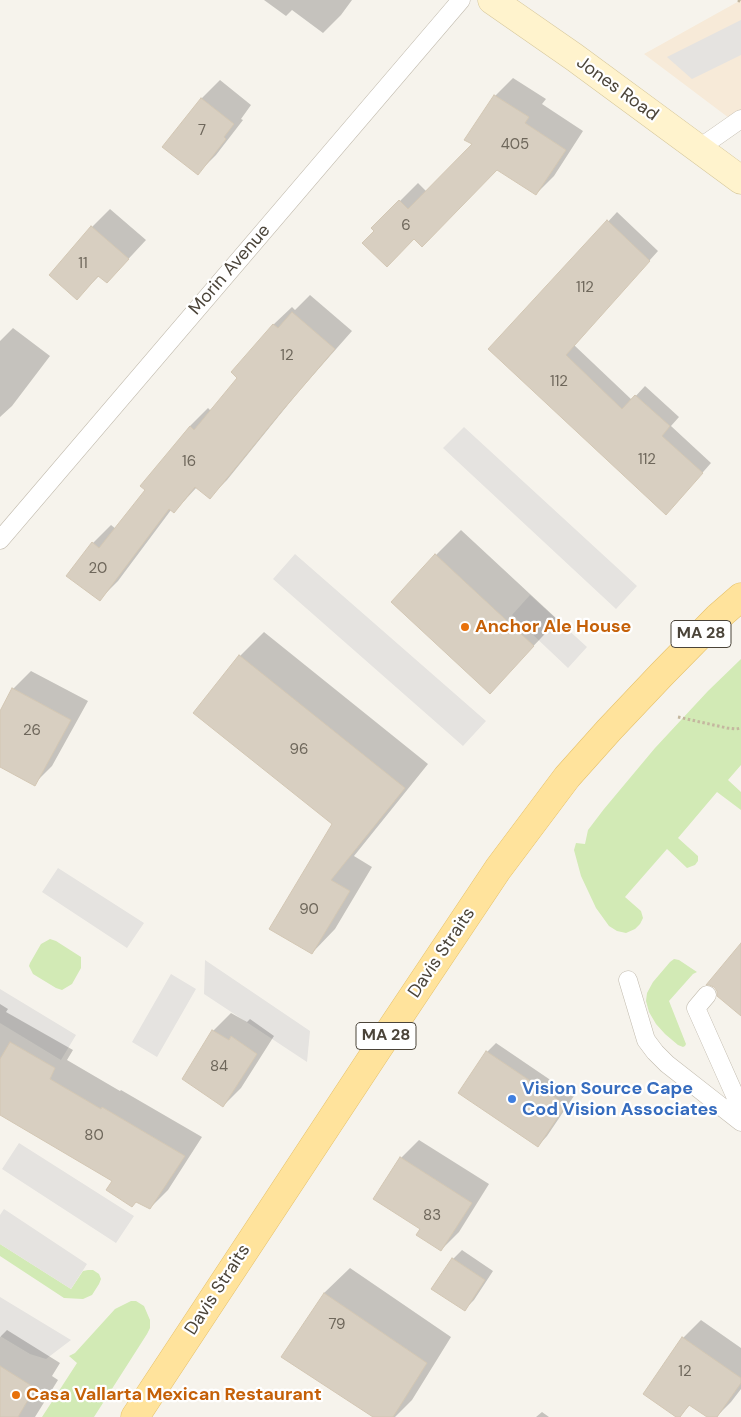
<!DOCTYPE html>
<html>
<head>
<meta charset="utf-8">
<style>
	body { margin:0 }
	canvas { display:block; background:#f6f3ec }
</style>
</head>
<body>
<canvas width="741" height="1417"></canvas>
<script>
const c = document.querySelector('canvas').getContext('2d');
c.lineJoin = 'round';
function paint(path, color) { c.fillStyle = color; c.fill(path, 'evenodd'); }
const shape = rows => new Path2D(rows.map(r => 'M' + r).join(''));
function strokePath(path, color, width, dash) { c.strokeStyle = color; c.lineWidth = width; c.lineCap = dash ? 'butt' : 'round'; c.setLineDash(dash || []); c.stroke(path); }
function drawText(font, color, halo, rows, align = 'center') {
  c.font = font + ' "DM Sans",sans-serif'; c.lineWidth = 4.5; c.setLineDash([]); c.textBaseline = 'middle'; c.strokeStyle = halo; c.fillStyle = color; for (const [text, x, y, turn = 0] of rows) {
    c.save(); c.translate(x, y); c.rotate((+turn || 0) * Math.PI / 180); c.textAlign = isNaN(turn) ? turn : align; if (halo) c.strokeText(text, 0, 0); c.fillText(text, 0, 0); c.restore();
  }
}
const commercial = shape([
	[741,0,741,127,644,54]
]);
const green = shape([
	[741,659,741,765,728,780,741,792,741,810,717,792,678,838,698,856,698,861,695,865,687,868,667,849,625,897,641,911,643,918,640,924,635,929,626,933,617,931,609,926,596,908,581,876,574,850,576,843,585,844,588,830,604,809,655,748,708,691],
	[50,939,56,941,81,957,81,968,72,984,62,990,56,988,33,974,29,966,30,963,41,944],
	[674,959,679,960,697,972,693,974,669,1001,686,1044,685,1046,683,1047,678,1045,665,1034,656,1024,649,1012,646,1001,647,993,653,982,670,962],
	[0,1244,71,1289,83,1271,88,1270,93,1270,99,1274,101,1279,99,1284,92,1295,83,1299,64,1298,0,1256],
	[131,1301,136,1301,144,1306,150,1320,150,1328,147,1334,94,1417,42,1417,77,1363,69,1356,75,1353,115,1309]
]);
const parking = shape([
	[741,20,741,55,692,79,667,57],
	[464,427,637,586,616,609,443,448],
	[295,554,486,721,463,746,273,579],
	[530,595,587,647,568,668,512,615],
	[58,868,144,923,127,948,42,892],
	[205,960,310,1031,307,1062,204,994],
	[171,974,196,989,157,1057,132,1042],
	[0,989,76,1035,61,1060,0,1023],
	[19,1143,134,1216,116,1243,2,1169],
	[4,1209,87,1264,71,1289,0,1244,0,1215],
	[0,1297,71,1340,46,1359,30,1354,0,1336]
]);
const shadow = shape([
	[264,0,352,0,341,15,323,33,292,10,286,16],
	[513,78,546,99,542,104,583,131,554,176,536,194,497,168,415,237,376,231,373,228,418,183,427,192,474,144,495,96],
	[220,80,251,105,241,119,243,120,216,155,198,173,164,147,202,98],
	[110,209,146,240,107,282,100,275,77,298,51,275,92,227],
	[617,212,658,251,574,345,632,400,645,386,679,417,671,426,711,463,675,504,490,349],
	[310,295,352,331,299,391,227,480,209,498,197,487,174,512,171,510,118,581,100,599,93,543,111,525,116,529,147,490,142,486,190,426,208,408,211,411,239,378,232,372,274,324,292,307,295,310],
	[13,328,50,356,12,406,0,417,0,341],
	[461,530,558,620,490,692,436,555],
	[264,632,428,764,354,856,372,867,335,929,312,953,334,824,195,712,240,656],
	[31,671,88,701,52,766,34,784,0,765,0,713,13,689],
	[0,1004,8,1009,6,1012,73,1050,67,1060,120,1091,121,1090,202,1137,168,1190,150,1208,114,1180,0,1113],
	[231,1013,247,1022,250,1019,274,1036,241,1088,223,1106,213,1031],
	[496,1043,574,1096,547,1136,538,1146,487,1052],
	[419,1140,489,1184,459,1232,441,1250,422,1229,401,1158],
	[462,1250,493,1271,474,1300,465,1309,453,1259],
	[350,1268,451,1337,412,1400,395,1417,375,1417,324,1293],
	[701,1320,741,1348,741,1389,731,1402,716,1417,709,1417,691,1404,678,1417,683,1338],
	[7,1330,60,1363,52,1376,58,1380,35,1417,0,1417,0,1337],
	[542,1412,549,1417,536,1417]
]);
const building = shape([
	[494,95,529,117,525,123,566,150,536,195,497,170,422,247,414,239,387,267,362,243,374,231,371,228,399,200,408,209,472,144,464,140,494,95],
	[201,98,234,124,224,137,226,139,198,175,162,147,201,98],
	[607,220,650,261,566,355,622,409,635,395,670,426,662,436,703,473,666,515,488,349,607,220],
	[91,226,129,259,107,283,98,276,77,300,49,275,91,226],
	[292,312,335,349,282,411,210,499,195,487,174,513,169,509,100,601,66,576,92,542,99,548,145,490,140,486,190,426,194,430,237,378,231,372,273,324,278,328,292,312],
	[435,554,534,646,490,694,391,602,435,554],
	[239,655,405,788,331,880,350,891,312,954,269,929,332,824,193,713,239,655],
	[12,688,71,720,35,786,0,767,0,711,12,688],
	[741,943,741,1016,717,996,717,991,714,987,709,985,706,985,741,943],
	[212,1030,229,1040,231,1036,257,1054,223,1107,182,1079,212,1030],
	[10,1042,55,1068,50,1079,101,1109,102,1107,185,1156,150,1209,136,1202,132,1207,106,1190,112,1181,0,1115,0,1059,10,1042],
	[486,1051,566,1105,538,1147,458,1093,486,1051],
	[400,1157,472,1203,441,1251,416,1235,420,1229,373,1199,400,1157],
	[452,1258,485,1280,465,1311,431,1289,452,1258],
	[324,1293,427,1363,393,1417,373,1417,281,1357,324,1293],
	[682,1337,741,1378,741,1383,717,1417,707,1417,689,1405,680,1417,676,1417,643,1394,682,1337],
	[0,1366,35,1388,18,1417,0,1417,0,1366]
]);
const path = shape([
	[738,0,741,2],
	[678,717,727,728,736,729,741,728]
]);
const service = shape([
	[698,149,741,119],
	[0,540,461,0],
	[628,980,646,1040,655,1052,667,1064,741,1122],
	[707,995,696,1008,741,1109]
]);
const secondary = shape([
	[492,0,574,57,741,180]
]);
const primary = shape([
	[135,1417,377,1050,498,869,567,777,609,730,662,674,718,617,741,597]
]);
const markers = [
	[465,627,5,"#e8710a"],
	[512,1099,5,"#3f7fe0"],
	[16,1395,5,"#e8710a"]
];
const numberNames = [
	["7",202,131],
	["405",515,145],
	["6",406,226],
	["11",83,264],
	["112",585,288],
	["12",287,356],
	["112",559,382],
	["112",647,460],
	["16",189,462],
	["20",98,569],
	["26",32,731],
	["96",299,750],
	["90",309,910],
	["84",219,1067],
	["80",94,1136],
	["83",432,1216],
	["79",337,1325],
	["12",685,1372]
];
const shields = [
	[701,634,60],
	[386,1036,60]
];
const shieldNames = [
	["MA 28",701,634],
	["MA 28",386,1036]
];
const streetNames = [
	["Jones Road",617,89,36],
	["Morin Avenue",230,270,-49],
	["Davis Straits",442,953,-56],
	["Davis Straits",218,1290,-57]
];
const foodNames = [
	["Anchor Ale House",475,627],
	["Casa Vallarta Mexican Restaurant",26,1395]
];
const shopNames = [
	["Vision Source Cape",522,1089],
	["Cod Vision Associates",522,1110]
];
paint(commercial, '#f7ead8');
paint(green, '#d2eab5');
paint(parking, '#e5e3e0');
paint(shadow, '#0003');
paint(building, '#d8cfc1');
strokePath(building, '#d3c7b4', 1);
strokePath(service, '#c2bbae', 19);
strokePath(secondary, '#d6c79b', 29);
strokePath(primary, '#e6c16a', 29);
strokePath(path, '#c4b79f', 3, [2.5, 2.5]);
strokePath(service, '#fff', 18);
strokePath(secondary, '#fff3cd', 28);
strokePath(primary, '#ffe39c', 28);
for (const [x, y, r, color] of markers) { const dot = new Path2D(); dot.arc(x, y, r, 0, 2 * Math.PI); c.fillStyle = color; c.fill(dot); strokePath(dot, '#fff', 2); }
drawText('15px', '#6e675b', null, numberNames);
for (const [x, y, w] of shields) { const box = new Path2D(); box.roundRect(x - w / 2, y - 13.5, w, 27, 4); c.fillStyle = '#fff'; c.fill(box); strokePath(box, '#4b4439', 1); }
drawText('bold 16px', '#4b4439', null, shieldNames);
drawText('18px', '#4b4439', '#fff', streetNames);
drawText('bold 18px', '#c56008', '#fff', foodNames, 'left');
drawText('bold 18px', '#366cbe', '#fff', shopNames, 'left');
</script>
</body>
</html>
